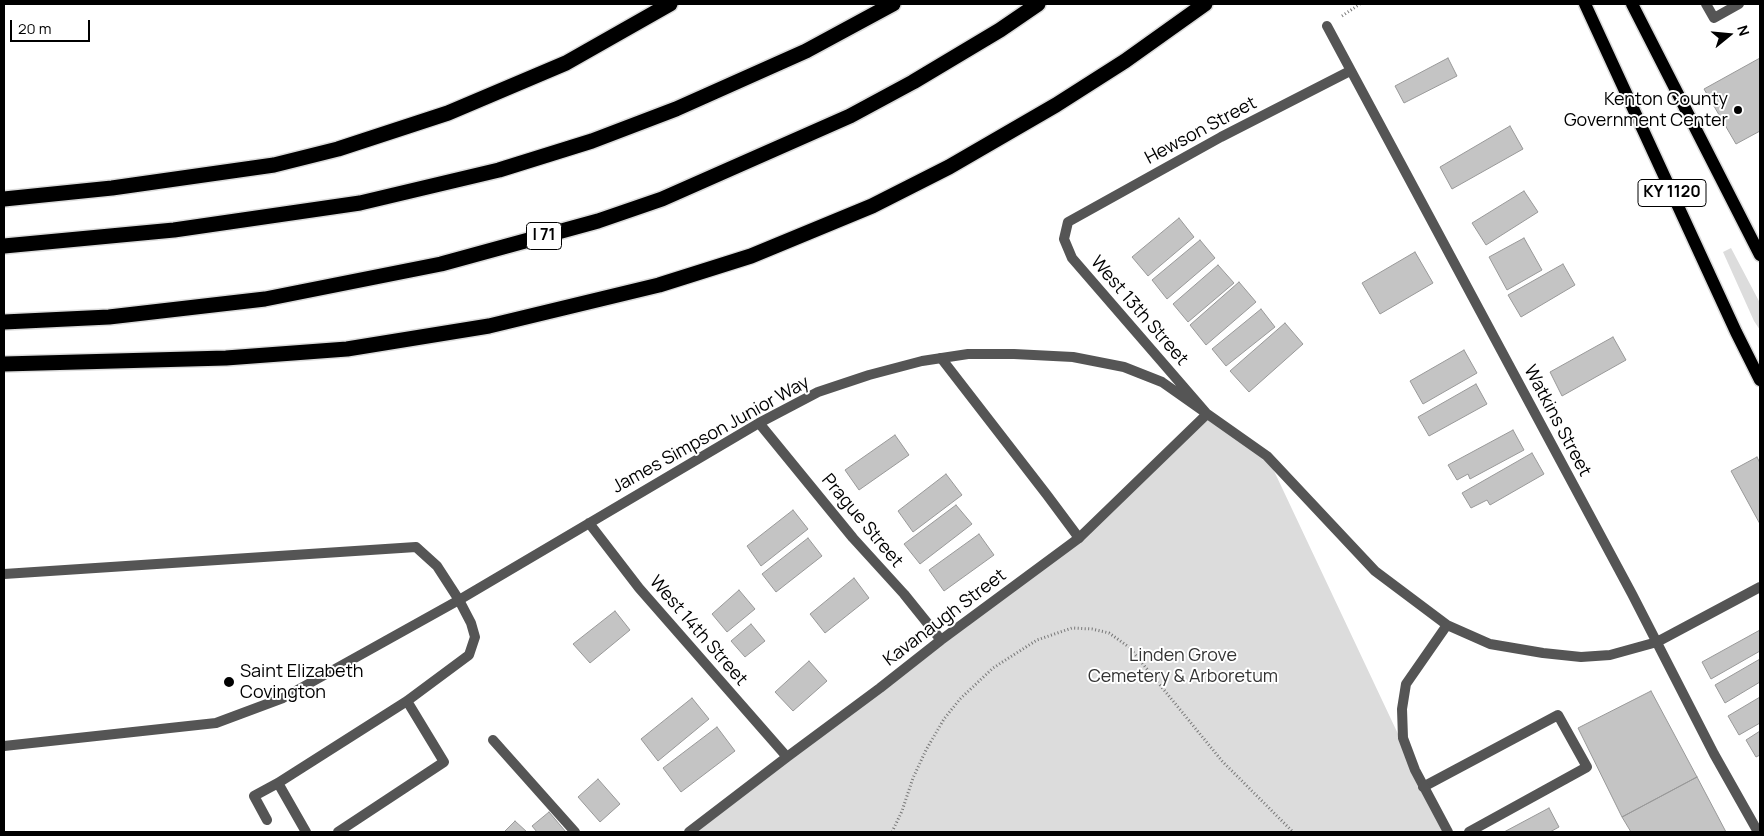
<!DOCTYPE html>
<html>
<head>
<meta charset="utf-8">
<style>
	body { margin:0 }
	#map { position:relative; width:1764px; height:836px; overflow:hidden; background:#fff; font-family:Manrope,sans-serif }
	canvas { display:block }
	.frame { position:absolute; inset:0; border:5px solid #000; pointer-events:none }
	.north { position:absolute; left:1704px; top:10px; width:50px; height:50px; -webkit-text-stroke:4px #fff; paint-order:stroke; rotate:73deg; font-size:14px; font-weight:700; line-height:20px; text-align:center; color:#000 }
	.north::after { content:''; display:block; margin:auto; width:18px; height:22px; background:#000; clip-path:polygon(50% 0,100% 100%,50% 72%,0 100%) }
	.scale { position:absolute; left:10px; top:20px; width:80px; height:22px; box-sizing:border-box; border:2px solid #000; border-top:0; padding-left:6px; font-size:15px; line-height:18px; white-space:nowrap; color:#000; -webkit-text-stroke:4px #fff; paint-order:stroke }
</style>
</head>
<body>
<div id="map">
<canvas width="1764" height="836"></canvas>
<div class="frame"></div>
<div class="north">N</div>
<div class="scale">20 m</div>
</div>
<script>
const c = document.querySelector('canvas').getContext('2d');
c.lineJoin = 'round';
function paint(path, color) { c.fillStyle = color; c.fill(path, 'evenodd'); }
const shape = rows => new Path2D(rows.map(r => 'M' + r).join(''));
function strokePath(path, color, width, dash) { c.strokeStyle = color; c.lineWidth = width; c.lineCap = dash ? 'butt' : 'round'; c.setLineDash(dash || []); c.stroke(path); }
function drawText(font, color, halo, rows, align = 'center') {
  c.font = font + ' Manrope,sans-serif'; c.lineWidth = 4; c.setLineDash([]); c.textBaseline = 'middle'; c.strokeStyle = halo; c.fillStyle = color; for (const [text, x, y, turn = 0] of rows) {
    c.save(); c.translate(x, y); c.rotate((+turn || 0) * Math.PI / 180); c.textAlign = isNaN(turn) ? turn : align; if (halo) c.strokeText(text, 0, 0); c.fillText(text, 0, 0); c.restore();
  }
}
const green = shape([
	[1731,248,1760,303,1760,330,1754,321,1723,252],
	[1207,414,1267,456,1423,787,1448,832,689,832,1079,538]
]);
const building = shape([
	[1448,58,1457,76,1404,103,1395,86,1448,58],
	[1760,58,1760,131,1736,144,1704,89,1760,58],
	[1510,126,1523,149,1452,189,1440,167,1510,126],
	[1524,191,1538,212,1486,245,1472,223,1524,191],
	[1179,218,1194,237,1148,276,1132,257,1179,218],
	[1524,238,1542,270,1507,290,1489,257,1524,238],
	[1200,240,1215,258,1167,299,1152,280,1200,240],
	[1415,252,1433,283,1380,314,1362,283,1415,252],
	[1563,264,1575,285,1521,317,1508,295,1563,264],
	[1218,265,1234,283,1188,322,1173,304,1218,265],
	[1239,282,1256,302,1206,345,1190,325,1239,282],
	[1261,309,1275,327,1226,366,1212,349,1261,309],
	[1285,323,1303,344,1249,392,1230,371,1285,323],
	[1613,337,1626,360,1562,396,1550,372,1613,337],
	[1464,350,1477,373,1423,404,1410,381,1464,350],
	[1476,384,1487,404,1429,436,1418,417,1476,384],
	[1513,430,1524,450,1470,479,1468,474,1457,480,1448,465,1513,430],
	[895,435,909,455,859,490,845,470,895,435],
	[1532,453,1544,474,1490,505,1487,500,1471,508,1462,493,1532,453],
	[1757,457,1760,463,1760,524,1731,471,1757,457],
	[946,474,962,495,913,532,898,511,946,474],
	[956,505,972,524,920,564,904,544,956,505],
	[793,510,808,529,761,566,747,546,793,510],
	[979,534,994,555,944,591,929,570,979,534],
	[808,538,822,556,776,592,762,574,808,538],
	[854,578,869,598,825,633,810,614,854,578],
	[739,590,755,609,727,632,712,614,739,590],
	[615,611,630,630,590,663,573,644,615,611],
	[751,624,765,641,745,657,731,641,751,624],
	[1760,630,1760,651,1711,679,1702,662,1760,630],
	[1760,659,1760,682,1725,703,1715,685,1760,659],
	[809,661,827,681,793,711,775,692,809,661],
	[1651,691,1697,777,1622,817,1578,728,1651,691],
	[1760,697,1760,723,1739,735,1728,716,1760,697],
	[692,698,709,719,658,761,641,739,692,698],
	[717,727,735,751,681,792,663,768,717,727],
	[1760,731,1760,755,1756,757,1746,740,1760,731],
	[1697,777,1726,832,1631,832,1622,817,1697,777],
	[598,779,620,804,600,822,578,797,598,779],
	[1549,808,1559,827,1550,832,1504,832,1549,808],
	[549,812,566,832,537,832,532,826,549,812],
	[515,821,527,832,504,832,515,821]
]);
const path = shape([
	[1342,16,1360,4],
	[892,832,902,811,913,778,926,750,944,719,960,699,993,668,1037,640,1072,628,1092,629,1109,633,1129,647,1222,761,1293,832]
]);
const lane = shape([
	[1706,4,1714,18,1739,4],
	[941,358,1047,495,1079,538],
	[4,574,416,547,437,566,459,600,471,623,475,637,469,655,407,701,278,783,254,796,267,820],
	[493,740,575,832],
	[278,783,306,832],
	[1423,787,1558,715,1587,767,1469,832],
	[338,832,444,762,407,701]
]);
const street = shape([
	[1327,26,1632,594,1714,754,1758,832],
	[759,423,853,538,904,594,941,640],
	[589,523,639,588,787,757],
	[1447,625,1406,684,1402,709,1403,738,1415,770,1448,832],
	[4,746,216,723,283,698,459,600,759,423,818,392,869,375,922,361,968,354,1014,354,1073,357,1124,367,1162,382,1267,456,1375,571,1447,625,1490,644,1543,653,1581,657,1610,655,1657,642,1760,587],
	[689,832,787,757,880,688,941,640,1079,538,1207,414,1072,258,1064,239,1068,222,1221,137,1350,71]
]);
const primary = shape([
	[1585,4,1736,332,1760,380],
	[1632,4,1760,255]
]);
const highway = shape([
	[4,199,112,188,274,165,338,149,448,113,566,63,670,4],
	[4,246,174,230,360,203,499,170,592,141,676,109,806,51,893,4],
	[4,322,109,317,265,299,441,264,598,221,662,199,850,116,913,82,1000,30,1038,4],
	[4,364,226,358,347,349,489,326,659,285,751,256,872,206,949,167,1056,105,1125,61,1205,4]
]);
const markers = [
	[1738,110,5,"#000"],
	[229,682,6,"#000"]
];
const shields = [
	[1672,193,68],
	[544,236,35]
];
const shieldNames = [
	["KY 1120",1672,193],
	["I 71",544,236]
];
const poiNames = [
	["Kenton County",1728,100],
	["Government Center",1728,121],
	["Saint Elizabeth",240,672,"left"],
	["Covington",240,693,"left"]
];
const streetNames = [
	["Hewson Street",1201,131,-28],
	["West 13th Street",1139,311,49],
	["Watkins Street",1557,421,62],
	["James Simpson Junior Way",711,435,-29],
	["Prague Street",862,521,50],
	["Kavanaugh Street",945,618,-37],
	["West 14th Street",698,631,49]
];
const parkNames = [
	["Linden Grove",1183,656],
	["Cemetery & Arboretum",1183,677]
];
paint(green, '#dcdcdc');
paint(building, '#c4c4c4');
strokePath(building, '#999', 1);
strokePath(primary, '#dbdbdb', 15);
strokePath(highway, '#dbdbdb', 18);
strokePath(path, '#777', 3, [1, 2.5]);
strokePath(lane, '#555', 10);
strokePath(street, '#555', 10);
strokePath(primary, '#000', 12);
strokePath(highway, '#000', 15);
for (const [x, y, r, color] of markers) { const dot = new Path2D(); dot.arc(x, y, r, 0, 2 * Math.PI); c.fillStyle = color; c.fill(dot); strokePath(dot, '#fff', 2); }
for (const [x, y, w] of shields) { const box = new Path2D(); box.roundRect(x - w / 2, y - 13.5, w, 27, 4); c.fillStyle = '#fff'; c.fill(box); strokePath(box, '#000', 1); }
drawText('bold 16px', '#000', null, shieldNames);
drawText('18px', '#000', '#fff', poiNames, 'right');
drawText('18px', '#000', '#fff', streetNames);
drawText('18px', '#333', '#fff', parkNames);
</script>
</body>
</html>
